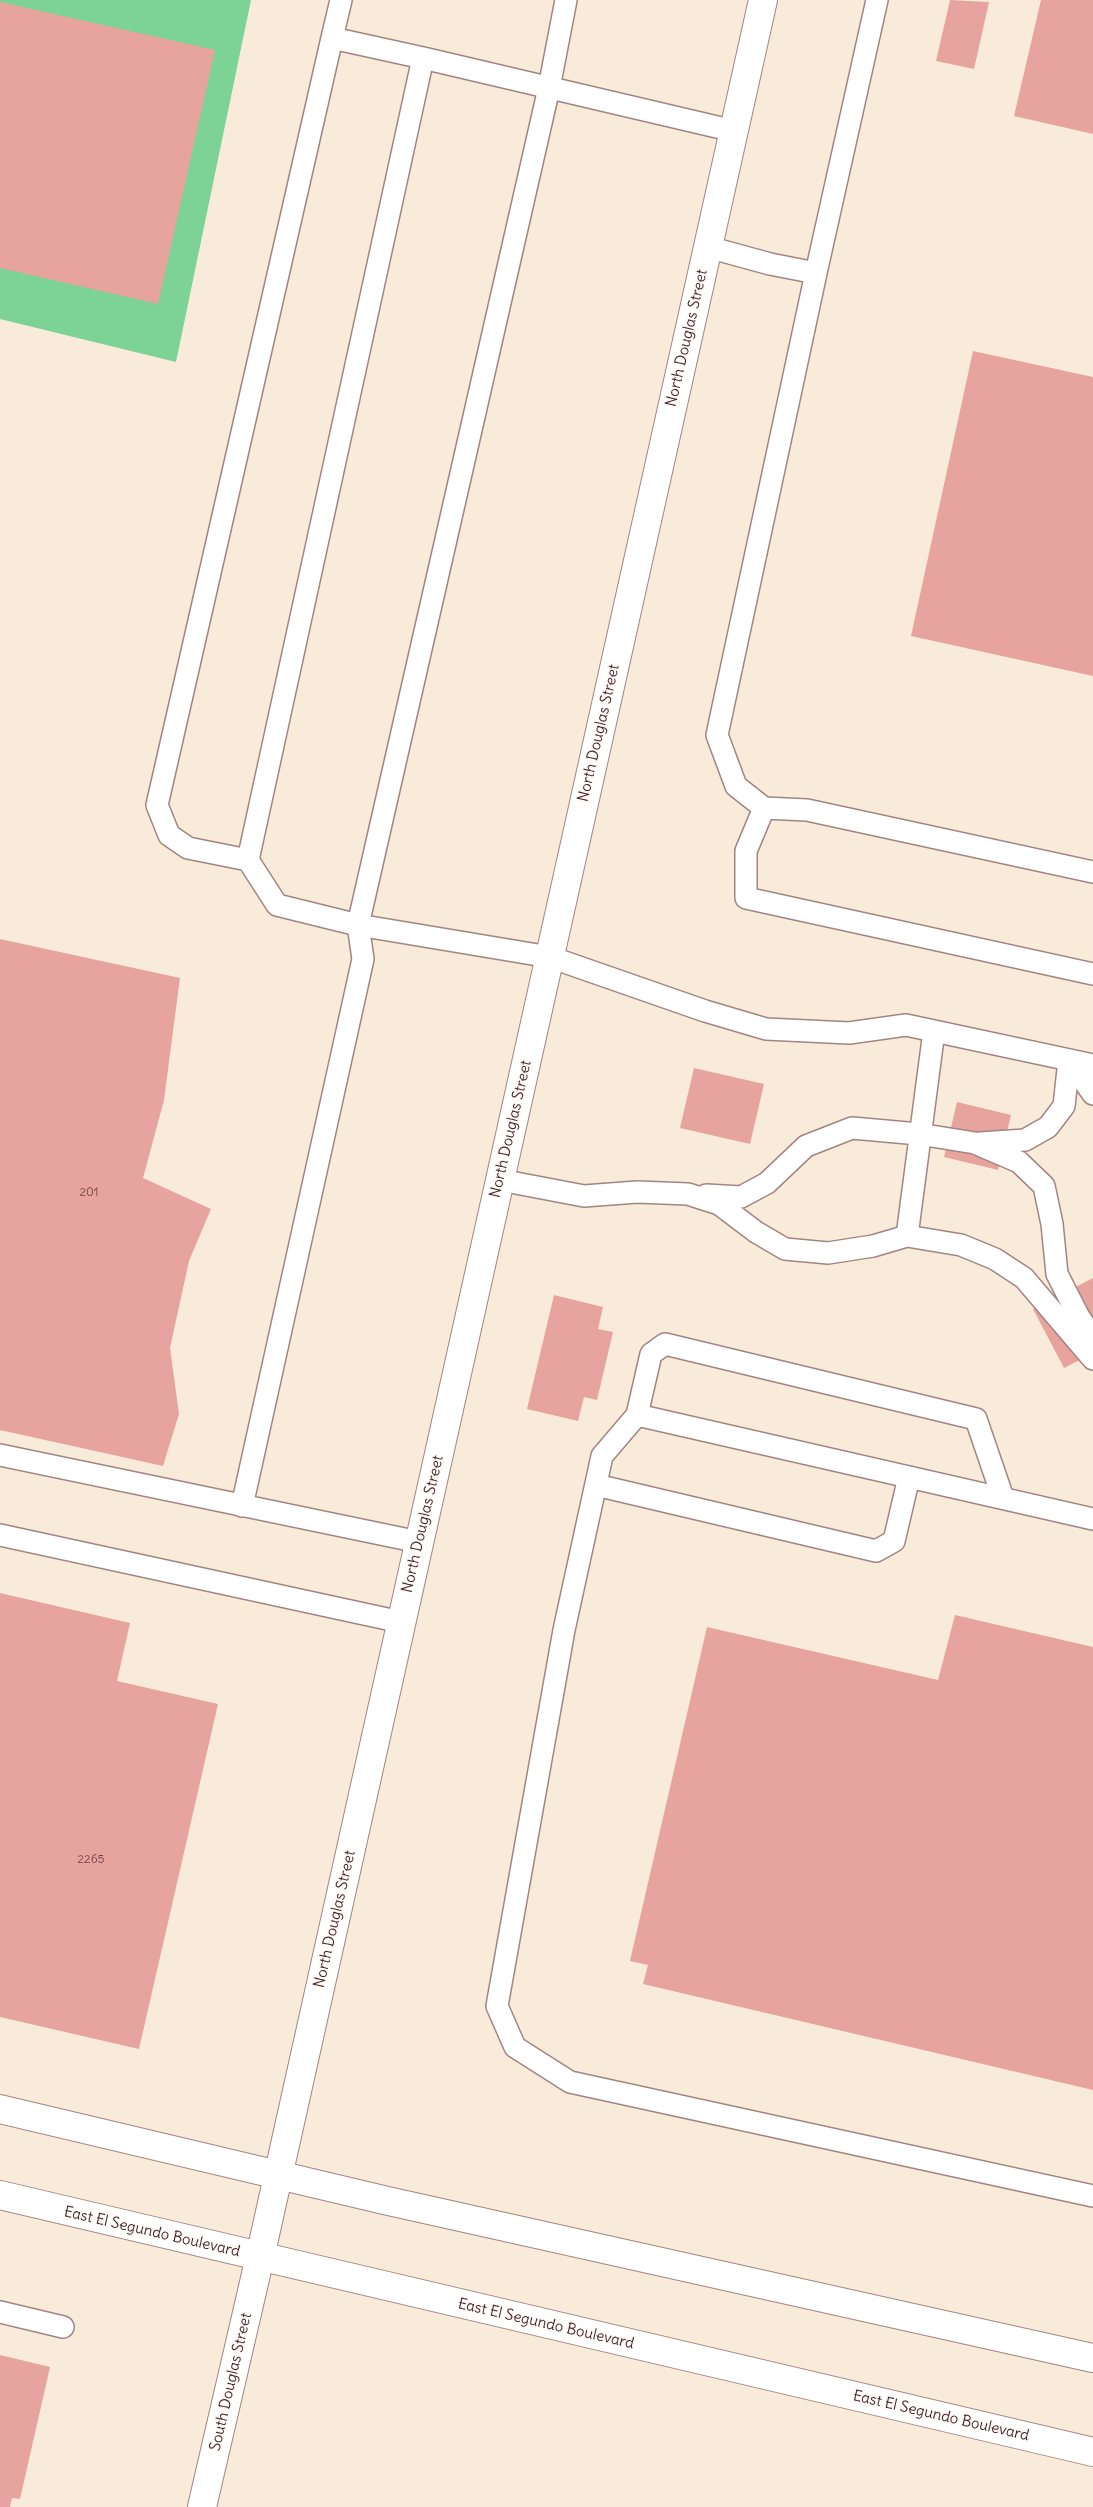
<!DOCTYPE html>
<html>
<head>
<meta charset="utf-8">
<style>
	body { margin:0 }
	canvas { display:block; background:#f9ebda }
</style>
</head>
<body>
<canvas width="1093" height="2507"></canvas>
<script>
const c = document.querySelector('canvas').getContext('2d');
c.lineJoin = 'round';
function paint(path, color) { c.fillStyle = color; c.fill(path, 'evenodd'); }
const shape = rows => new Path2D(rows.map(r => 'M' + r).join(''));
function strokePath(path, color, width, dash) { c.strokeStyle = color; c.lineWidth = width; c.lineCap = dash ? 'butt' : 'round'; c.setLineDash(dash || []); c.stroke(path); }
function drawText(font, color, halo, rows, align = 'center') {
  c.font = font + ' Delius,sans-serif'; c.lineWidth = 4; c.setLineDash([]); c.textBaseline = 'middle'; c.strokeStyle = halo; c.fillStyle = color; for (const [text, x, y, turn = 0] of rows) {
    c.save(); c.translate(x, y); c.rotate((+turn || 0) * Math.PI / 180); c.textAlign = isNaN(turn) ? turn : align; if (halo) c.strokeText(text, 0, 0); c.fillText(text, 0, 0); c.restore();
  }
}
const green = shape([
	[0,0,251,0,176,362,0,319]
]);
const building = shape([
	[950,0,989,2,974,69,936,61],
	[1041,0,1093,0,1093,134,1014,116],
	[0,2,215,50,158,304,0,268],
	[973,351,1093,377,1093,676,911,636],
	[0,939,180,978,164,1100,143,1178,211,1209,189,1261,170,1348,179,1414,163,1466,0,1430],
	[694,1068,764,1084,750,1144,680,1128],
	[957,1102,1011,1115,998,1170,944,1157],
	[1093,1278,1093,1353,1064,1368,1033,1309],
	[554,1295,603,1307,598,1329,613,1332,597,1400,584,1397,578,1421,527,1409],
	[0,1593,130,1623,117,1681,218,1704,139,2049,0,2017],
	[955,1615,1093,1647,1093,2090,643,1984,648,1965,630,1961,707,1627,938,1680],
	[0,2355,50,2367,20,2499,12,2498,10,2507,0,2507]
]);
const service = shape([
	[332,38,341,0],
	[734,131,423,58,248,860,277,905,358,925,550,957,705,1011,766,1029,849,1033,906,1025,1093,1065],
	[708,247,770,264,816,273,717,735,736,786,764,808],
	[816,273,877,0],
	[248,860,188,848,169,835,157,805,332,38,423,58],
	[1093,872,807,810,764,808,746,851,746,898,1093,974],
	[1069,1060,1093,1094],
	[980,1143,1025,1140,1048,1127,1064,1106,1069,1060],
	[500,1180,584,1196,637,1192,688,1194,719,1204,756,1232,785,1249,828,1253,873,1246,907,1236,961,1245,995,1259,1024,1278,1093,1359],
	[706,1195,741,1197,767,1183,806,1146,852,1128,919,1134,975,1143,1019,1162,1044,1186,1052,1224,1057,1274,1079,1317,1093,1337],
	[907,1236,934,1031],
	[637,1415,651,1354,665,1344,976,1419,1003,1498],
	[0,1455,419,1542],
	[596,1485,876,1551,894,1541,909,1477],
	[242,1506,363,959,358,925,549,88,566,0],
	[1093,1519,637,1415,602,1456,564,1630,497,2006,515,2047,570,2082,1093,2196],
	[0,1535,401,1622],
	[0,2312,63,2327]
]);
const tertiary = shape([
	[202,2507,260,2257]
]);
const secondary = shape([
	[0,2109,388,2201,1093,2358],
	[0,2195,1093,2452],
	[260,2257,763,0]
]);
const numberNames = [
	["201",89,1193],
	["2265",91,1860]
];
const streetNames = [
	["North Douglas Street",687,338,-77],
	["North Douglas Street",599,733,-77],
	["North Douglas Street",511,1129,-77],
	["North Douglas Street",423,1524,-77],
	["North Douglas Street",335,1919,-77],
	["East El Segundo Boulevard",152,2232,13],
	["East El Segundo Boulevard",546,2324,13],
	["South Douglas Street",231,2382,-77],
	["East El Segundo Boulevard",941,2416,13]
];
paint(green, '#7dd296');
paint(building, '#e7a49e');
strokePath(service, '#a28582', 24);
strokePath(tertiary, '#a28582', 30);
strokePath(secondary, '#a28582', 30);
strokePath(service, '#fff', 21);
strokePath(tertiary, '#fff', 28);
strokePath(secondary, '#fff', 28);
drawText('12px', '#714048', null, numberNames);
drawText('15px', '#4a1f2b', '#fdfcf7', streetNames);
</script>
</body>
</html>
